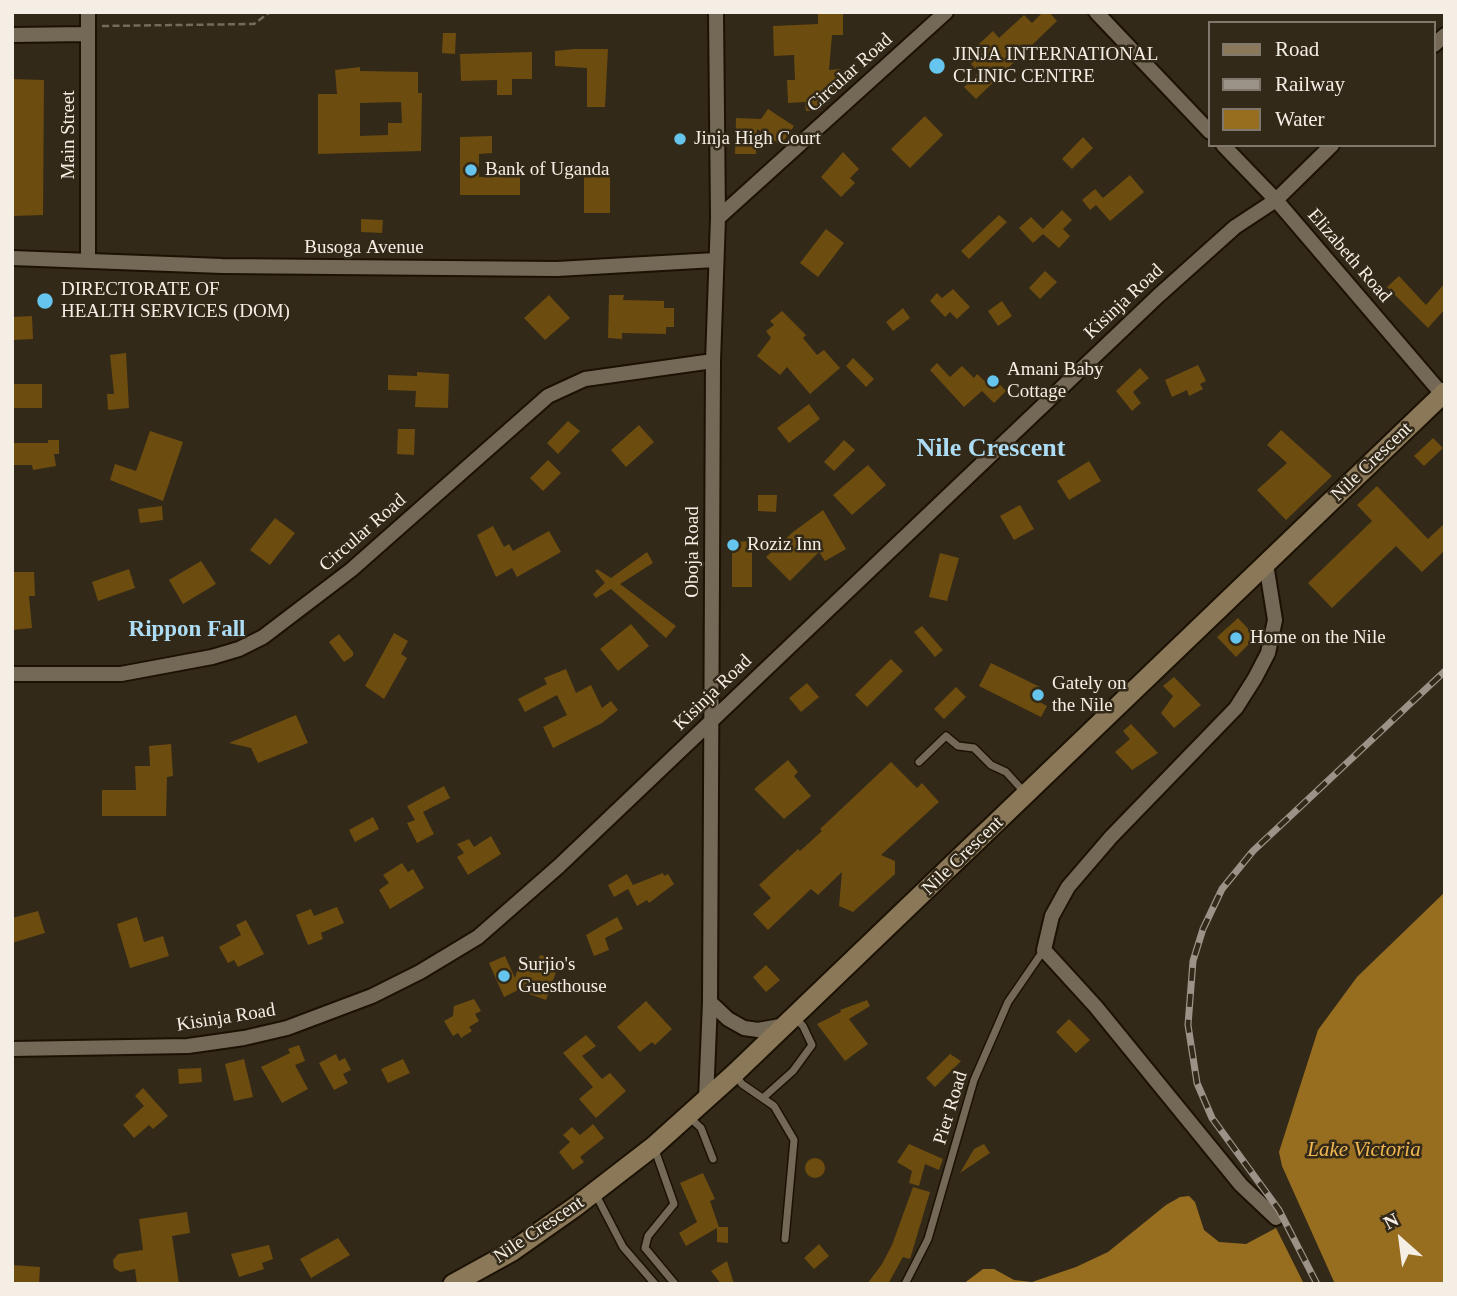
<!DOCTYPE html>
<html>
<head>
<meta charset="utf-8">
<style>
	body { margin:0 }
	#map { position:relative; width:1457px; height:1296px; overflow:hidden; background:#332919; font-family:"Times New Roman",serif }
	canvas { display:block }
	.frame { position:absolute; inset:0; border:14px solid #f4eee4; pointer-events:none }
	.legend { position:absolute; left:1208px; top:21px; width:228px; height:126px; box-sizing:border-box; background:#332919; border:2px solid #80786a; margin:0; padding:9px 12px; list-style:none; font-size:21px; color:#f4eee4 }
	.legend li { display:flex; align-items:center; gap:14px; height:35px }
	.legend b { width:35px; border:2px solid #80786a }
	.north { position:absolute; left:1366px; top:1205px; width:70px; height:70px; -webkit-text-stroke:5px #332919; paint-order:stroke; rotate:332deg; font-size:19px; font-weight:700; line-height:28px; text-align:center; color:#f4eee4 }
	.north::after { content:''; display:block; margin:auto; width:24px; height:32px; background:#f4eee4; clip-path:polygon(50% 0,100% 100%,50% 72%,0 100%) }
</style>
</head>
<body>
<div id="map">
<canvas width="1457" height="1296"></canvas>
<div class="frame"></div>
<ul class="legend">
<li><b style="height:9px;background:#8b7858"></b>Road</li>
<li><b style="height:9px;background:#9b9387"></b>Railway</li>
<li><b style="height:19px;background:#976e1f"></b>Water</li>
</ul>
<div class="north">N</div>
</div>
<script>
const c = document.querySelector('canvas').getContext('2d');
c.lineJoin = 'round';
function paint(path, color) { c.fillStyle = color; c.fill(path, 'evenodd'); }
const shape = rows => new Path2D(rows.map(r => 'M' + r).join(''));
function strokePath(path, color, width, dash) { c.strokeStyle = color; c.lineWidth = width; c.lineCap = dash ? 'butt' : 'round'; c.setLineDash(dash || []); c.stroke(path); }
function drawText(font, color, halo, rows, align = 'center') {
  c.font = font + ' "Times New Roman",serif'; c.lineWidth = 5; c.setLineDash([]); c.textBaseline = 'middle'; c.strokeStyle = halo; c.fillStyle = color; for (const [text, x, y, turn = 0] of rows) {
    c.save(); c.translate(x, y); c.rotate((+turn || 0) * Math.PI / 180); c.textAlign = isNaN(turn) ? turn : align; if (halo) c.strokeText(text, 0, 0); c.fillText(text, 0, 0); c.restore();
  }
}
const water = shape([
	[1445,892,1445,1284,1335,1284,1282,1166,1279,1152,1318,1030,1357,977],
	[1189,1196,1195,1202,1204,1230,1219,1242,1246,1244,1276,1228,1304,1284,963,1284,983,1269,994,1269,1014,1280,1032,1282,1076,1267,1108,1252,1166,1205,1180,1197]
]);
const building = shape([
	[818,12,843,12,843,35,832,35,829,70,840,69,842,90,819,92,820,111,806,111,805,102,788,103,787,80,795,80,794,55,774,56,773,26,818,24],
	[1043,12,1049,12,1057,21,976,99,964,87,979,72,971,64,984,51,978,45,993,31,999,38,1024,15,1032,23],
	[443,33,456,33,455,54,442,53],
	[574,49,608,49,605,107,587,107,587,68,555,66,555,51],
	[532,52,532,79,512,79,512,95,497,95,497,80,461,81,460,54],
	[360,67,360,71,418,72,418,93,422,93,421,151,318,154,318,94,337,94,335,70],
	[401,102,402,123,388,123,388,135,360,136,360,103],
	[12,79,44,80,43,215,12,216],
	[768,109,794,126,781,145,757,129,756,154,735,154,736,118,761,119],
	[925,116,943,135,910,168,891,149],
	[492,136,492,153,479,154,479,177,520,177,520,195,460,195,460,137],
	[1083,137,1093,148,1072,169,1062,159],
	[843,152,859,169,850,178,855,183,841,197,821,177],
	[584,171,610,171,610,213,584,213],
	[1130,175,1144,192,1110,221,1096,205,1090,210,1082,200,1095,189,1103,198],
	[1062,210,1072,220,1063,229,1070,236,1059,248,1043,234,1033,243,1019,228,1031,217,1043,229],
	[999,215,1007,222,969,259,961,251],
	[361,219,383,220,382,233,361,232],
	[826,229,844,243,818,277,800,263],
	[1045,271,1057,282,1040,299,1029,288],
	[1399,276,1426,305,1445,283,1445,309,1428,328,1387,287],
	[953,289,970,307,957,319,950,312,945,317,930,301,937,293,942,298],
	[549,295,570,318,545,340,524,318],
	[609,295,624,295,623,300,664,301,664,308,674,308,674,327,666,327,666,334,622,333,622,339,608,338],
	[1002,301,1012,316,998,326,988,311],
	[903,308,910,318,893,331,886,322],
	[782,311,806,335,803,338,817,355,824,350,840,368,810,394,787,367,780,375,757,356,771,338,766,331,774,325,770,321],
	[32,316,33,339,12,340,12,317],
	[126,353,129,408,108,410,107,394,114,394,110,355],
	[853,358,874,379,866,387,846,366],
	[937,363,950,377,962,366,974,378,977,374,988,384,994,378,1006,391,994,403,982,391,964,407,930,370],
	[1198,365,1206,381,1200,384,1203,389,1189,396,1187,390,1172,397,1165,380],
	[1140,368,1149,378,1133,392,1141,403,1132,411,1116,391],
	[417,372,449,374,448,408,415,407,416,391,388,390,388,375,417,376],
	[12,384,42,384,42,408,12,408],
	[809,404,820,419,789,443,777,428],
	[568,421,580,431,558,454,547,443],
	[639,425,654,442,626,467,611,450],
	[398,429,415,429,414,455,397,454],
	[1281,430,1332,476,1286,520,1257,490,1287,463,1267,445],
	[150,431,183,442,163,501,110,480,115,464,136,471],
	[1433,438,1443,448,1424,466,1414,456],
	[48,440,59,440,59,454,54,454,56,466,33,470,32,465,12,465,12,443,48,443],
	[844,440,855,450,834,471,824,462],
	[548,460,561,473,543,491,530,478],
	[1089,461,1101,481,1069,500,1057,481],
	[868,465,886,485,852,515,833,495],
	[1377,486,1428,539,1445,523,1445,550,1422,572,1396,546,1332,608,1308,583,1372,521,1357,505],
	[758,495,777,495,776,512,758,511],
	[1020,505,1034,529,1014,540,1000,516],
	[162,506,163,520,140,523,138,509],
	[823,510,846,549,825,561,819,552,790,581,766,557,793,532],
	[275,518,295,533,270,565,250,550],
	[493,526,504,547,509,544,513,551,549,531,561,552,517,577,512,568,496,577,477,535],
	[752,541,752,587,732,587,732,542],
	[647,552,653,563,620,584,676,626,666,638,611,589,596,598,593,594,605,583,595,571,597,569,611,578],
	[940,553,959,558,947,601,929,597],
	[201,561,216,584,183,604,169,580],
	[129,569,135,588,98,601,92,582],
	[12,572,34,572,35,596,29,596,32,628,12,630],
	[1238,618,1256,637,1236,657,1217,637],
	[631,624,649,646,618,671,600,649],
	[922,626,943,650,935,657,914,632],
	[394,633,408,641,401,654,407,658,384,699,365,686],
	[339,634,353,652,353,656,344,662,329,642],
	[891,659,903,671,867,707,855,695],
	[991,663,1042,688,1036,700,1047,706,1041,717,979,686],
	[566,669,576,693,591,685,602,708,611,701,618,710,602,723,553,748,543,727,567,715,557,695,525,712,518,699,547,684,544,678],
	[1174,677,1201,705,1174,728,1161,713,1173,696,1163,686],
	[807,683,819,697,801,712,789,698],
	[956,687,966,697,944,719,934,709],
	[296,715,308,743,258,763,251,748,229,743],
	[1131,724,1158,753,1132,770,1115,752,1130,739,1123,731],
	[171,744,173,776,167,777,166,816,102,816,102,790,136,790,135,766,150,766,149,746],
	[788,760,798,772,794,776,811,796,784,819,754,789],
	[891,762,917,788,922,783,939,802,881,855,895,861,895,874,853,912,839,906,842,872,818,895,811,889,768,930,753,914,771,898,759,885,798,849,800,851,822,831,820,829],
	[444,786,450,798,423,812,434,834,417,843,407,823,415,820,407,806],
	[373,817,379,829,355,842,349,830],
	[491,836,501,854,468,875,457,857,464,853,457,844,469,839,474,847],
	[402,863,408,872,413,869,424,888,390,909,379,890,389,883,383,875],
	[663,873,664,876,668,874,674,884,649,903,647,900,637,906,628,889,614,897,608,885,627,874,633,885],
	[337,907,344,923,321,933,323,939,308,945,296,915,311,909,314,916],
	[38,911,45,933,12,943,12,918],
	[137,917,144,942,163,936,169,956,130,968,117,924],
	[617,917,623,929,605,938,609,950,594,956,586,935],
	[246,920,264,954,238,967,234,960,228,963,219,947,241,935,236,925],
	[540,955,560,961,546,1000,518,990,504,997,489,963,505,956,515,978,521,959,537,964],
	[766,965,780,980,766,992,753,977],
	[474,999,481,1011,475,1014,479,1021,469,1027,472,1031,461,1038,458,1033,453,1036,444,1021,453,1016,454,1006],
	[867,1000,870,1006,849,1019,868,1044,845,1061,817,1024,841,1012,840,1010],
	[646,1001,672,1029,655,1045,652,1042,640,1052,617,1027],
	[1069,1019,1090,1040,1076,1053,1056,1032],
	[586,1035,596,1046,582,1056,602,1079,610,1073,626,1091,596,1118,579,1099,593,1087,563,1053],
	[299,1045,305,1061,295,1065,308,1089,282,1103,261,1067,290,1053,288,1049],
	[336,1054,339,1061,345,1058,351,1070,343,1074,348,1083,334,1090,319,1063],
	[950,1054,961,1061,935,1087,926,1078],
	[244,1059,253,1097,234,1101,225,1064],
	[403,1059,410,1073,388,1083,381,1069],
	[201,1068,202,1082,179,1084,178,1069],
	[143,1088,168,1116,153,1129,149,1125,134,1138,123,1125,144,1106,135,1096],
	[593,1124,604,1138,580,1157,584,1162,573,1170,559,1152,570,1142,563,1135,572,1127,580,1135],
	[909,1144,943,1159,939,1170,925,1164,919,1186,909,1183,912,1171,897,1162],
	[984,1144,990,1153,960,1173,974,1149],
	'805 1168a10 10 0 1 1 20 0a10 10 0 1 1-20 0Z',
	[703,1173,715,1199,710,1201,719,1227,728,1227,728,1243,717,1242,717,1228,686,1246,679,1233,697,1222,680,1183],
	[913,1187,930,1192,910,1259,903,1257,888,1284,867,1284,882,1264,892,1245],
	[187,1212,190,1233,172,1236,179,1284,137,1284,135,1269,120,1272,114,1268,113,1260,118,1254,143,1250,139,1219],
	[338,1238,350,1255,311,1278,300,1259],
	[819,1244,829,1256,814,1269,804,1258],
	[269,1245,273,1259,262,1263,264,1269,239,1277,231,1254],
	[727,1261,734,1284,721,1284,711,1271],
	[12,1265,40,1267,39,1284,12,1284]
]);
const path = shape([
	[102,26,254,24,270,12]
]);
const lane = shape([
	[919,762,946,736,958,746,974,748,991,765,1006,772,1026,794],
	[735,1074,742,1084,774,1106,794,1140,785,1239],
	[764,1097,793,1071,812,1045,803,1026,795,1018],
	[688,1116,701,1128,713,1159],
	[655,1150,674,1204,648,1236,645,1248,675,1284],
	[596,1195,623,1247,655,1284],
	[905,1284,928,1239,974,1080,1008,1002,1043,951]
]);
const street = shape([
	[1096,12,1210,132],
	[12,35,88,34],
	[1434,45,1445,35],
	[1223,145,1276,200,1442,394],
	[718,218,946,12],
	[12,258,222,266,557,269,715,260],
	[88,259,88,12],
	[1266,564,1275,620,1268,653,1255,678,1236,708,1111,837,1068,887,1052,916,1044,950,1096,1007,1241,1185,1276,1218],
	[12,674,121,674,212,657,239,649,263,637,351,570,548,396,585,379,713,361],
	[710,1002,728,1019,744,1028,758,1030,786,1025],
	[12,1049,188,1046,244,1038,287,1028,372,996,420,972,478,937,559,866,1158,296,1235,227,1276,200,1332,145],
	[706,1099,710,1002,713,361,718,218,716,12]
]);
const secondary = shape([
	[453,1284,511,1252,575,1207,654,1146,734,1074,1445,392]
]);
const rail = shape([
	[1317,1284,1279,1210,1212,1118,1197,1083,1188,1025,1193,961,1203,929,1222,889,1253,851,1445,671]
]);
const markers = [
	[937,66,9,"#65c5ee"],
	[680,139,7,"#65c5ee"],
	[471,170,7,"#65c5ee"],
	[45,301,9,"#65c5ee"],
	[993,381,7,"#65c5ee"],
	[733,545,7,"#65c5ee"],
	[1236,638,7,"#65c5ee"],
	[1038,695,7,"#65c5ee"],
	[504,976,7,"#65c5ee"]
];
const poiNames = [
	["JINJA INTERNATIONAL",953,55],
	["CLINIC CENTRE",953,77],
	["Jinja High Court",694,139],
	["Bank of Uganda",485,170],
	["DIRECTORATE OF",61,290],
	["HEALTH SERVICES (DOM)",61,312],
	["Amani Baby",1007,370],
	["Cottage",1007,392],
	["Roziz Inn",747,545],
	["Home on the Nile",1250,638],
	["Gately on",1052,684],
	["the Nile",1052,706],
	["Surjio's",518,965],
	["Guesthouse",518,987]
];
const streetNames = [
	["Circular Road",850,73,-42],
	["Main Street",69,135,-90],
	["Busoga Avenue",364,248],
	["Elizabeth Road",1349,256,49],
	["Kisinja Road",1124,302,-43],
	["Nile Crescent",1372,462,-44],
	["Circular Road",363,533,-41],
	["Oboja Road",693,552,-90],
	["Kisinja Road",713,693,-44],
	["Nile Crescent",963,856,-44],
	["Kisinja Road",226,1018,-9],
	["Pier Road",951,1108,-73],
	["Nile Crescent",539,1230,-34]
];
const waterNames = [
	["Lake Victoria",1364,1150]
];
const quarterNames = [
	["Rippon Fall",187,630]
];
const districtNames = [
	["Nile Crescent",991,449]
];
paint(water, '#976e1f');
paint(building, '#6c4c0f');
strokePath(lane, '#1b1204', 10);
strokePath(street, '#1b1204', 18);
strokePath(secondary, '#1b1204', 23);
strokePath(path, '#746b5d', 2.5, [7, 3.5]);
strokePath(lane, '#746957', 7);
strokePath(street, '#746957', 14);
strokePath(secondary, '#8b7858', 19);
strokePath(rail, '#9b9387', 7);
strokePath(rail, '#332919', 4.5, [13]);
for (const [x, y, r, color] of markers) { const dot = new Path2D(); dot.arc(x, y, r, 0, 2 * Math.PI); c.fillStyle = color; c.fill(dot); strokePath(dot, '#332919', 2.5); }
drawText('19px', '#f4eee4', '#332919', poiNames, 'left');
drawText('19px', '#f4eee4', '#332919', streetNames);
drawText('italic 21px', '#f1b750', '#332919', waterNames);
drawText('bold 23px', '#adddf5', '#332919', quarterNames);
drawText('bold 26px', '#adddf5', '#332919', districtNames);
</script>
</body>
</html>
